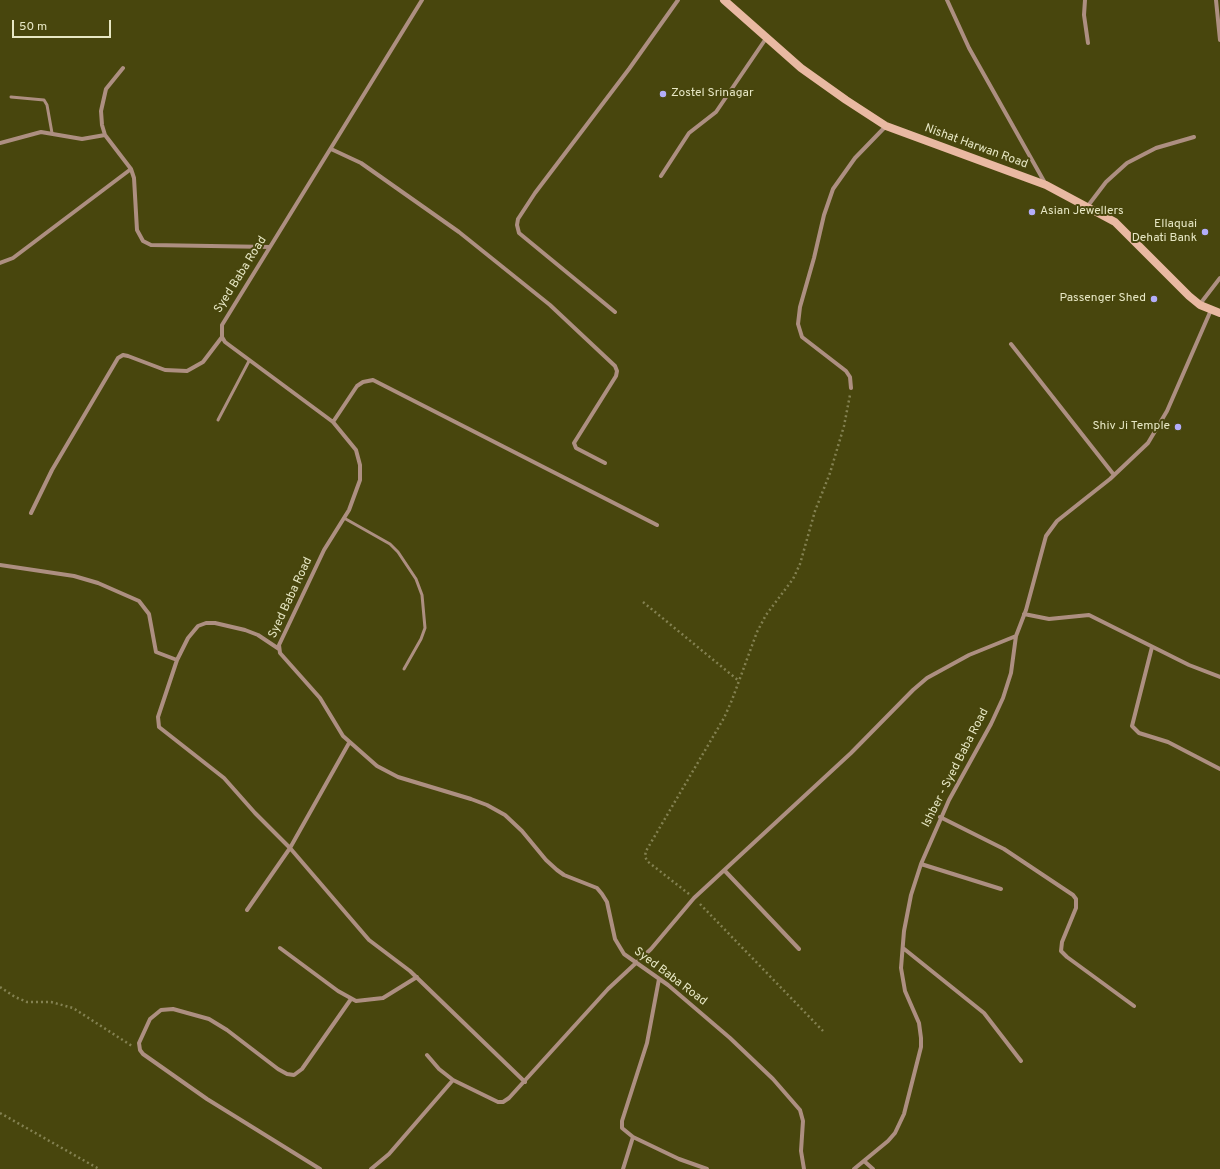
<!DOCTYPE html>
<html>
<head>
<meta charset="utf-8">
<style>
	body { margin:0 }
	#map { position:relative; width:1220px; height:1169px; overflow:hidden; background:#48460d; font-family:Overpass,sans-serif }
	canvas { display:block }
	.scale { position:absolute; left:12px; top:20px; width:99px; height:18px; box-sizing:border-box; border:2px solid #e7e7c4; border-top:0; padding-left:5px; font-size:12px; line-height:14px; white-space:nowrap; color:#e7e7c4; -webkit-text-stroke:3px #48460d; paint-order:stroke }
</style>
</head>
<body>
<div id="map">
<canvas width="1220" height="1169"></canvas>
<div class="scale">50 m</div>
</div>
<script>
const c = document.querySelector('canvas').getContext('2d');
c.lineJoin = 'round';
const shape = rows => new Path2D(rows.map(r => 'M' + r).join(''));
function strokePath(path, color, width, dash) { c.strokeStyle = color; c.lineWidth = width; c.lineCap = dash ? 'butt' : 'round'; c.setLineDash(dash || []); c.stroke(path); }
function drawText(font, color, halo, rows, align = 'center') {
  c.font = font + ' Overpass,sans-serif'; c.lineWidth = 4; c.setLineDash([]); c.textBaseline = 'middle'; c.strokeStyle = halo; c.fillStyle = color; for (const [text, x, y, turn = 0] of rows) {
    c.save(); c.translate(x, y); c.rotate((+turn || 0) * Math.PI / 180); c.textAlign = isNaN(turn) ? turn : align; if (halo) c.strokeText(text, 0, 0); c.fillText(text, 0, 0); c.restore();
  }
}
const path = shape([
	[643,602,739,681],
	[689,894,647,861,645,856,646,851,724,718,732,700,757,632,766,615,793,579,800,564,815,511,830,473,844,426,850,395],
	[700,904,823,1031],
	[0,987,15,997,27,1002,51,1002,73,1008,132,1046],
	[0,1113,99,1169]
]);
const lane = shape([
	[11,97,44,100,47,105,52,133],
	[218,420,249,361],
	[344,518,390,544,398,552,416,579,422,595,425,628,421,639,404,669]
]);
const street = shape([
	[422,0,222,325,222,337,225,342,333,422,356,450,360,465,360,480,349,510,324,550,279,645,280,653,320,698,343,736,377,766,398,777,471,799,487,805,505,815,522,831,546,860,557,870,564,875,597,888,602,894,607,902,615,939,624,954,668,985,730,1038,773,1079,800,1110,803,1121,801,1151,804,1169],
	[947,0,969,48,1045,183],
	[1085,0,1084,15,1088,43],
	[1216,0,1220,40],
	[123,68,106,89,101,111,102,125,105,135,131,169,134,178,137,230,143,241,151,245,270,247],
	[0,143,41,132,82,139,105,135],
	[331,149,361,163,459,232,550,305,615,366,617,371,616,376,574,443,576,448,605,463],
	[661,176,689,133,716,112,767,37],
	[1087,207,1106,182,1127,163,1156,148,1194,137],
	[0,263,13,258,131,169],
	[1200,304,1220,278],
	[615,312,519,233,517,225,518,219,535,193,629,69,678,0],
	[1011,344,1114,475],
	[851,388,850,377,846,371,802,337,798,324,800,307,814,258,824,215,833,189,855,158,886,126],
	[333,422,357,386,363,382,373,380,657,525],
	[31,513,52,470,118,358,123,355,128,356,165,370,187,371,203,362,222,337],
	[0,565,74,576,98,583,139,601,149,614,156,652,177,660],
	[1024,614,1049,619,1089,615,1189,665,1220,677],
	[1152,647,1132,726,1139,733,1168,742,1220,769],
	[279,649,258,635,245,630,215,623,206,623,198,626,188,638,177,660,158,717,159,727,224,778,255,813,290,848,369,940,410,971,525,1082],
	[940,817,1004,849,1073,895,1076,899,1076,908,1062,942,1061,951,1067,957,1134,1006],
	[921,864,1001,889],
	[725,871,799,949],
	[247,910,290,848,349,743],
	[280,948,338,991,356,1001,383,998,417,977],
	[903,948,984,1013,1021,1061],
	[427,1055,439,1069,453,1080,498,1102,503,1102,509,1098,608,989,651,949,694,898,851,753,913,690,927,678,969,655,1016,636],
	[633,1137,679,1159,707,1169],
	[864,1161,873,1169],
	[320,1169,207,1099,143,1054,140,1050,139,1043,150,1019,161,1010,173,1009,209,1019,227,1030,278,1069,287,1074,294,1075,302,1069,351,999],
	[371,1169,389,1154,453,1080],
	[623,1169,633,1137,622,1128,622,1121,647,1043,659,979],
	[854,1169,888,1141,895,1133,904,1114,921,1047,921,1038,919,1023,905,991,901,968,904,931,911,895,921,864,949,800,991,724,1003,698,1011,673,1016,636,1026,610,1046,536,1057,521,1110,479,1148,443,1167,411,1211,310]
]);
const secondary = shape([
	[724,0,801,68,846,100,886,126,1046,185,1115,222,1189,296,1200,305,1220,313]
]);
const markers = [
	[663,94,4,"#b3adf9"],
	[1032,212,4,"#b3adf9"],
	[1205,232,4,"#b3adf9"],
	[1154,299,4,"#b3adf9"],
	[1178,427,4,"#b3adf9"]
];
const poiNames = [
	["Zostel Srinagar",671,94,"left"],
	["Asian Jewellers",1040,212,"left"],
	["Ellaquai",1197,225],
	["Dehati Bank",1197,239],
	["Passenger Shed",1146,299],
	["Shiv Ji Temple",1170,427]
];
const streetNames = [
	["Nishat Harwan Road",976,147,20],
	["Syed Baba Road",241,275,-58],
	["Syed Baba Road",291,598,-65],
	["Ishber - Syed Baba Road",956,768,-63],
	["Syed Baba Road",670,977,37]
];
strokePath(path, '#838151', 2.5, [2, 3]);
strokePath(lane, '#ad8f81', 3);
strokePath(street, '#ad8f81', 4);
strokePath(secondary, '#e9b9a2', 8);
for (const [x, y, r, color] of markers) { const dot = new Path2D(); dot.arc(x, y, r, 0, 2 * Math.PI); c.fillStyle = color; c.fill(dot); strokePath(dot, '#48460d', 1.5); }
drawText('12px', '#e7e7c4', '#48460d', poiNames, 'right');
drawText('12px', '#e7e7c4', '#48460d', streetNames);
</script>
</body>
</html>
